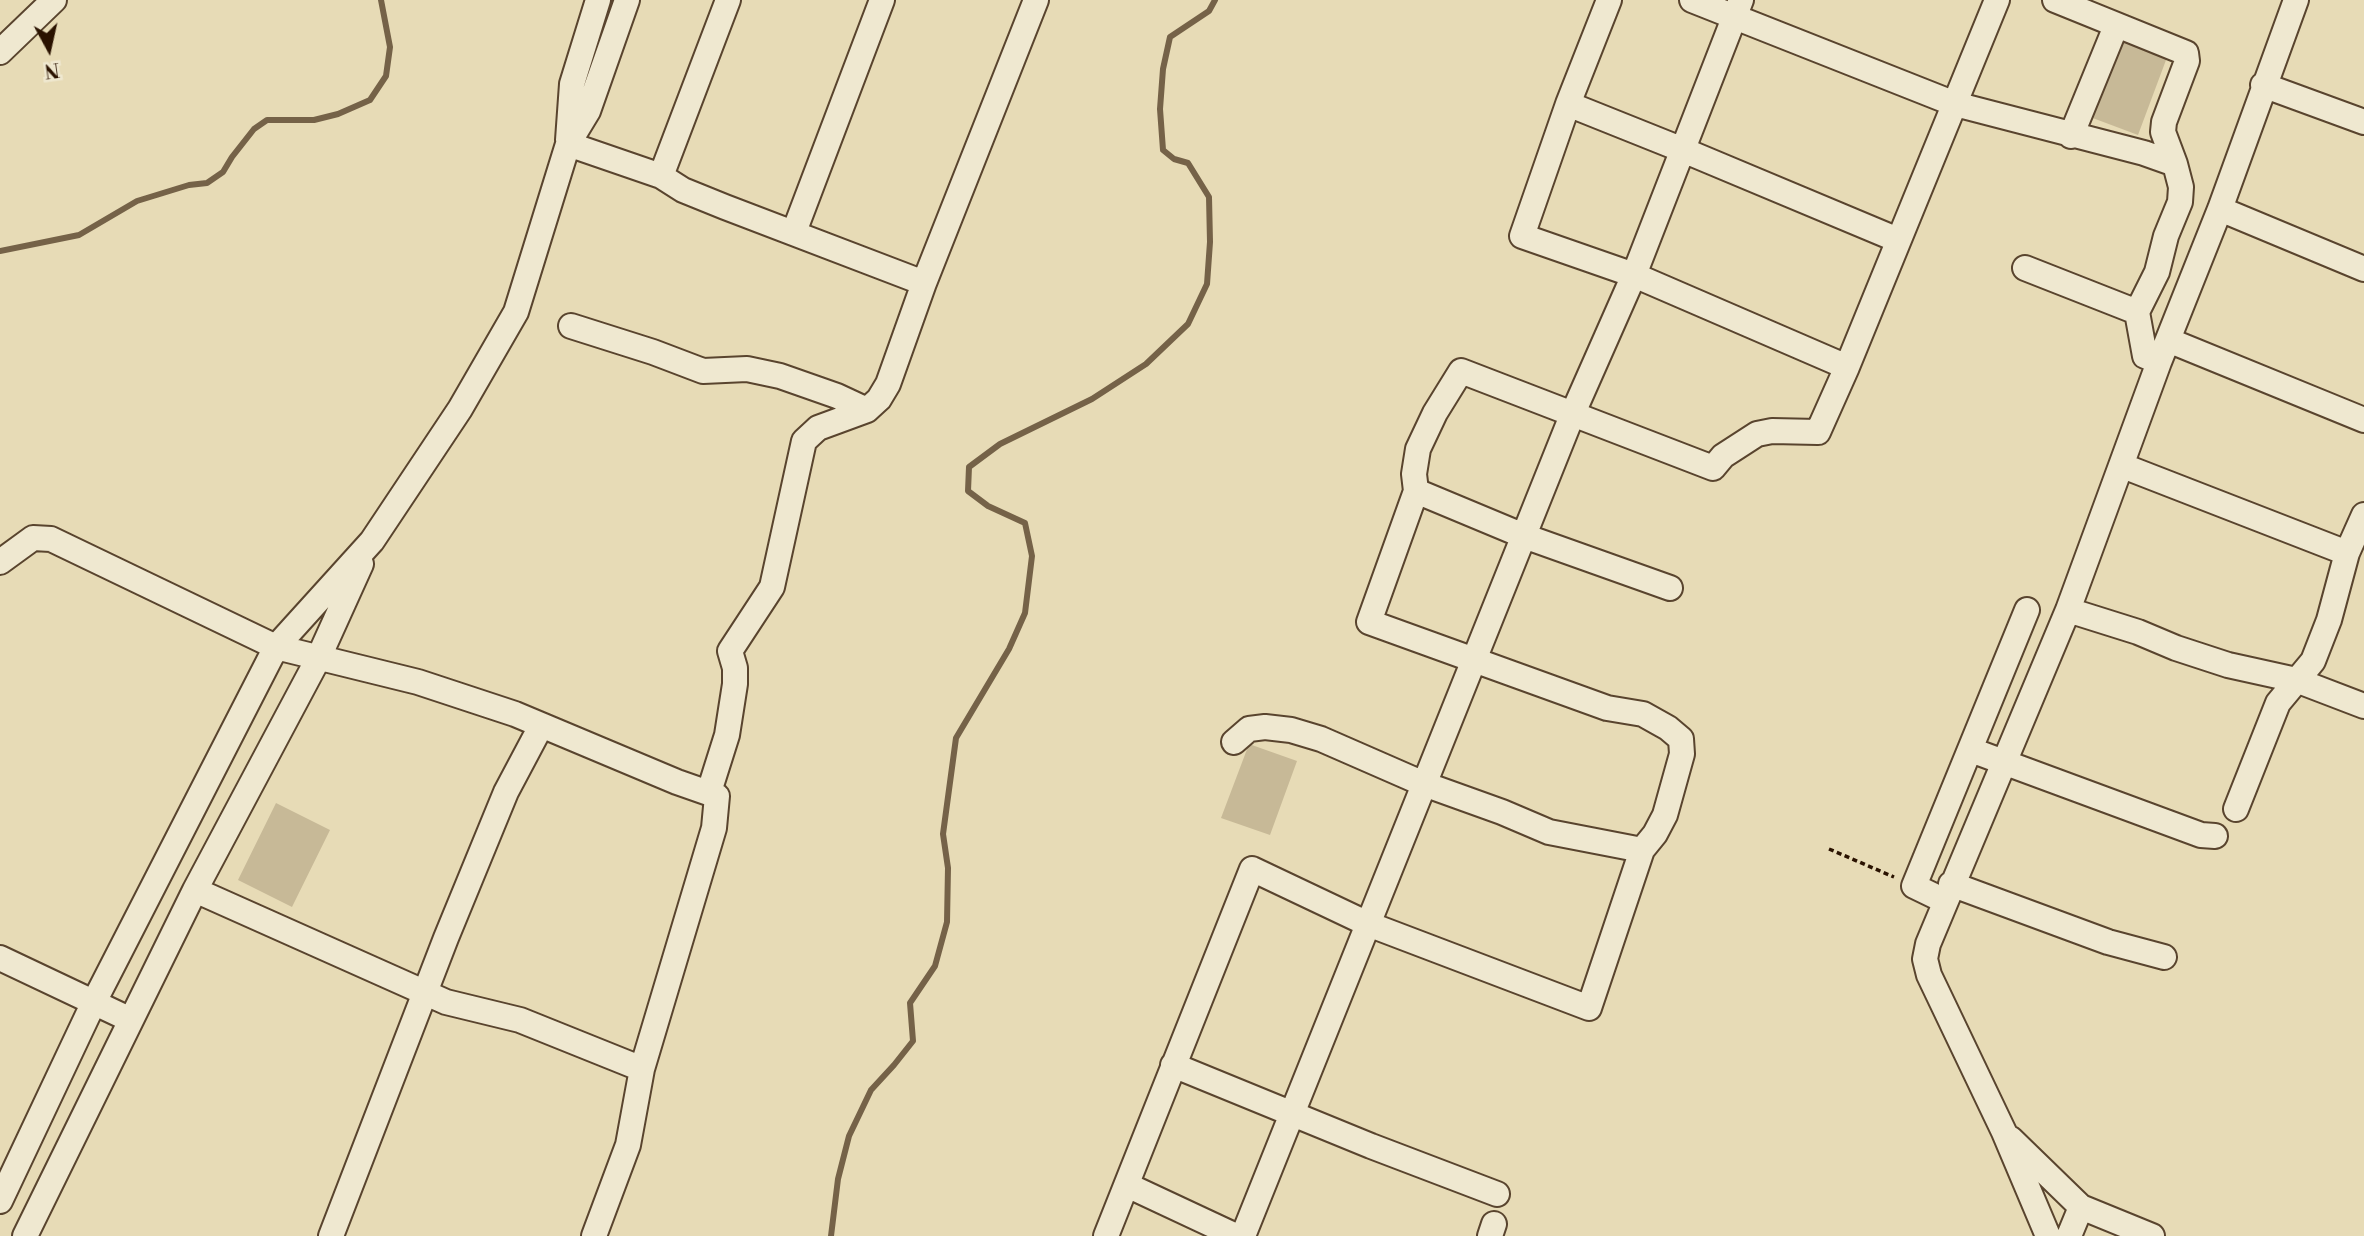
<!DOCTYPE html>
<html>
<head>
<meta charset="utf-8">
<style>
	body { margin:0 }
	#map { position:relative; width:2364px; height:1236px; overflow:hidden; background:#e7dbb6; font-family:"Libre Bodoni",serif }
	canvas { display:block }
	.north { position:absolute; left:14px; top:14px; width:70px; height:70px; -webkit-text-stroke:5px #efe8d0; paint-order:stroke; rotate:172deg; font-size:19px; font-weight:700; line-height:28px; text-align:center; color:#2a1200 }
	.north::after { content:''; display:block; margin:auto; width:24px; height:32px; background:#2a1200; clip-path:polygon(50% 0,100% 100%,50% 72%,0 100%) }
</style>
</head>
<body>
<div id="map">
<canvas width="2364" height="1236"></canvas>
<div class="north">N</div>
</div>
<script>
const c = document.querySelector('canvas').getContext('2d');
c.lineJoin = 'round';
function paint(path, color) { c.fillStyle = color; c.fill(path, 'evenodd'); }
const shape = rows => new Path2D(rows.map(r => 'M' + r).join(''));
function strokePath(path, color, width, dash) { c.strokeStyle = color; c.lineWidth = width; c.lineCap = dash ? 'butt' : 'round'; c.setLineDash(dash || []); c.stroke(path); }
const green = shape([
	[2120,34,2169,52,2138,135,2090,117],
	[1249,744,1297,761,1270,835,1221,818],
	[276,803,330,830,292,907,238,880]
]);
const stream = shape([
	[0,251,79,235,137,201,189,185,207,183,223,172,232,157,254,129,267,120,314,120,338,114,370,100,386,76,390,47,381,0],
	[831,1236,838,1179,849,1136,871,1090,894,1065,913,1041,910,1003,935,966,947,922,948,868,943,834,956,738,1009,649,1025,613,1032,556,1025,523,988,506,968,491,969,467,1000,444,1092,399,1146,364,1188,324,1207,284,1210,242,1209,197,1188,163,1174,159,1163,150,1160,109,1163,69,1170,37,1209,11,1215,0]
]);
const path = shape([
	[1829,849,1894,877]
]);
const minor = shape([
	[1609,0,1568,104,1522,236,1634,275,1847,367],
	[1692,0,1955,104,2144,153,2175,164,2181,187,2180,202,2166,236,2157,272,2137,312],
	[2055,0,2186,53,2187,61,2164,122,2163,132,2175,164],
	[0,52,54,0],
	[2263,85,2364,122],
	[1568,104,1683,150,1898,240],
	[2071,136,2116,26],
	[568,140,572,84,598,0],
	[568,144,661,176,683,190,725,207,924,283],
	[661,176,728,0],
	[2220,209,2364,269],
	[794,232,882,0],
	[2025,268,2137,312,2145,356,2159,362],
	[571,326,653,352,703,371,747,369,780,376,837,396,867,410],
	[2168,340,2364,420],
	[2123,466,2347,553],
	[1416,491,1524,536,1670,588],
	[0,562,33,538,51,539,276,647,418,682,515,714,677,782,717,796,714,828,642,1069,628,1145,594,1236],
	[2068,610,2138,632,2176,648,2228,665,2296,680,2364,706],
	[1234,742,1249,729,1265,727,1291,730,1321,739,1424,784,1502,812,1549,832,1642,850],
	[1971,750,2201,835,2215,836],
	[709,792,727,735,735,684,735,668,730,651,772,587,804,441,818,428,867,410,879,399,888,384,924,283,1036,0],
	[2236,809,2278,703,2313,661,2329,620,2347,553,2364,515],
	[1951,884,2108,942,2164,957],
	[195,890,446,1002,520,1020,642,1069],
	[1945,901,1914,886,2027,610],
	[0,958,131,1020],
	[1173,1065,1371,1146,1497,1194],
	[2011,1139,2081,1207,2152,1236],
	[1127,1185,1236,1236],
	[0,1201,94,1002,276,647,372,541,460,409,516,312,568,144,588,111,627,0],
	[25,1236,195,890,318,659,361,564],
	[331,1236,446,938,506,792,541,726],
	[1106,1236,1252,869,1368,924,1589,1008,1642,850,1655,834,1665,815,1682,754,1681,739,1668,728,1643,714,1607,708,1369,622,1416,491,1414,474,1418,449,1435,413,1461,371,1713,468,1723,456,1757,434,1772,431,1818,432,1847,367,1997,0],
	[1243,1236,1573,413,1634,275,1741,0],
	[1490,1236,1494,1224],
	[2048,1236,2004,1132,1929,975,1925,959,1928,944,2068,610,2159,362,2220,209,2296,0],
	[2069,1236,2081,1207]
]);
paint(green, '#c7b997');
strokePath(stream, '#756248', 6);
strokePath(minor, '#59442e', 28);
strokePath(path, '#2a1200', 3.5, [5, 3.5]);
strokePath(minor, '#efe8d0', 24);
</script>
</body>
</html>
